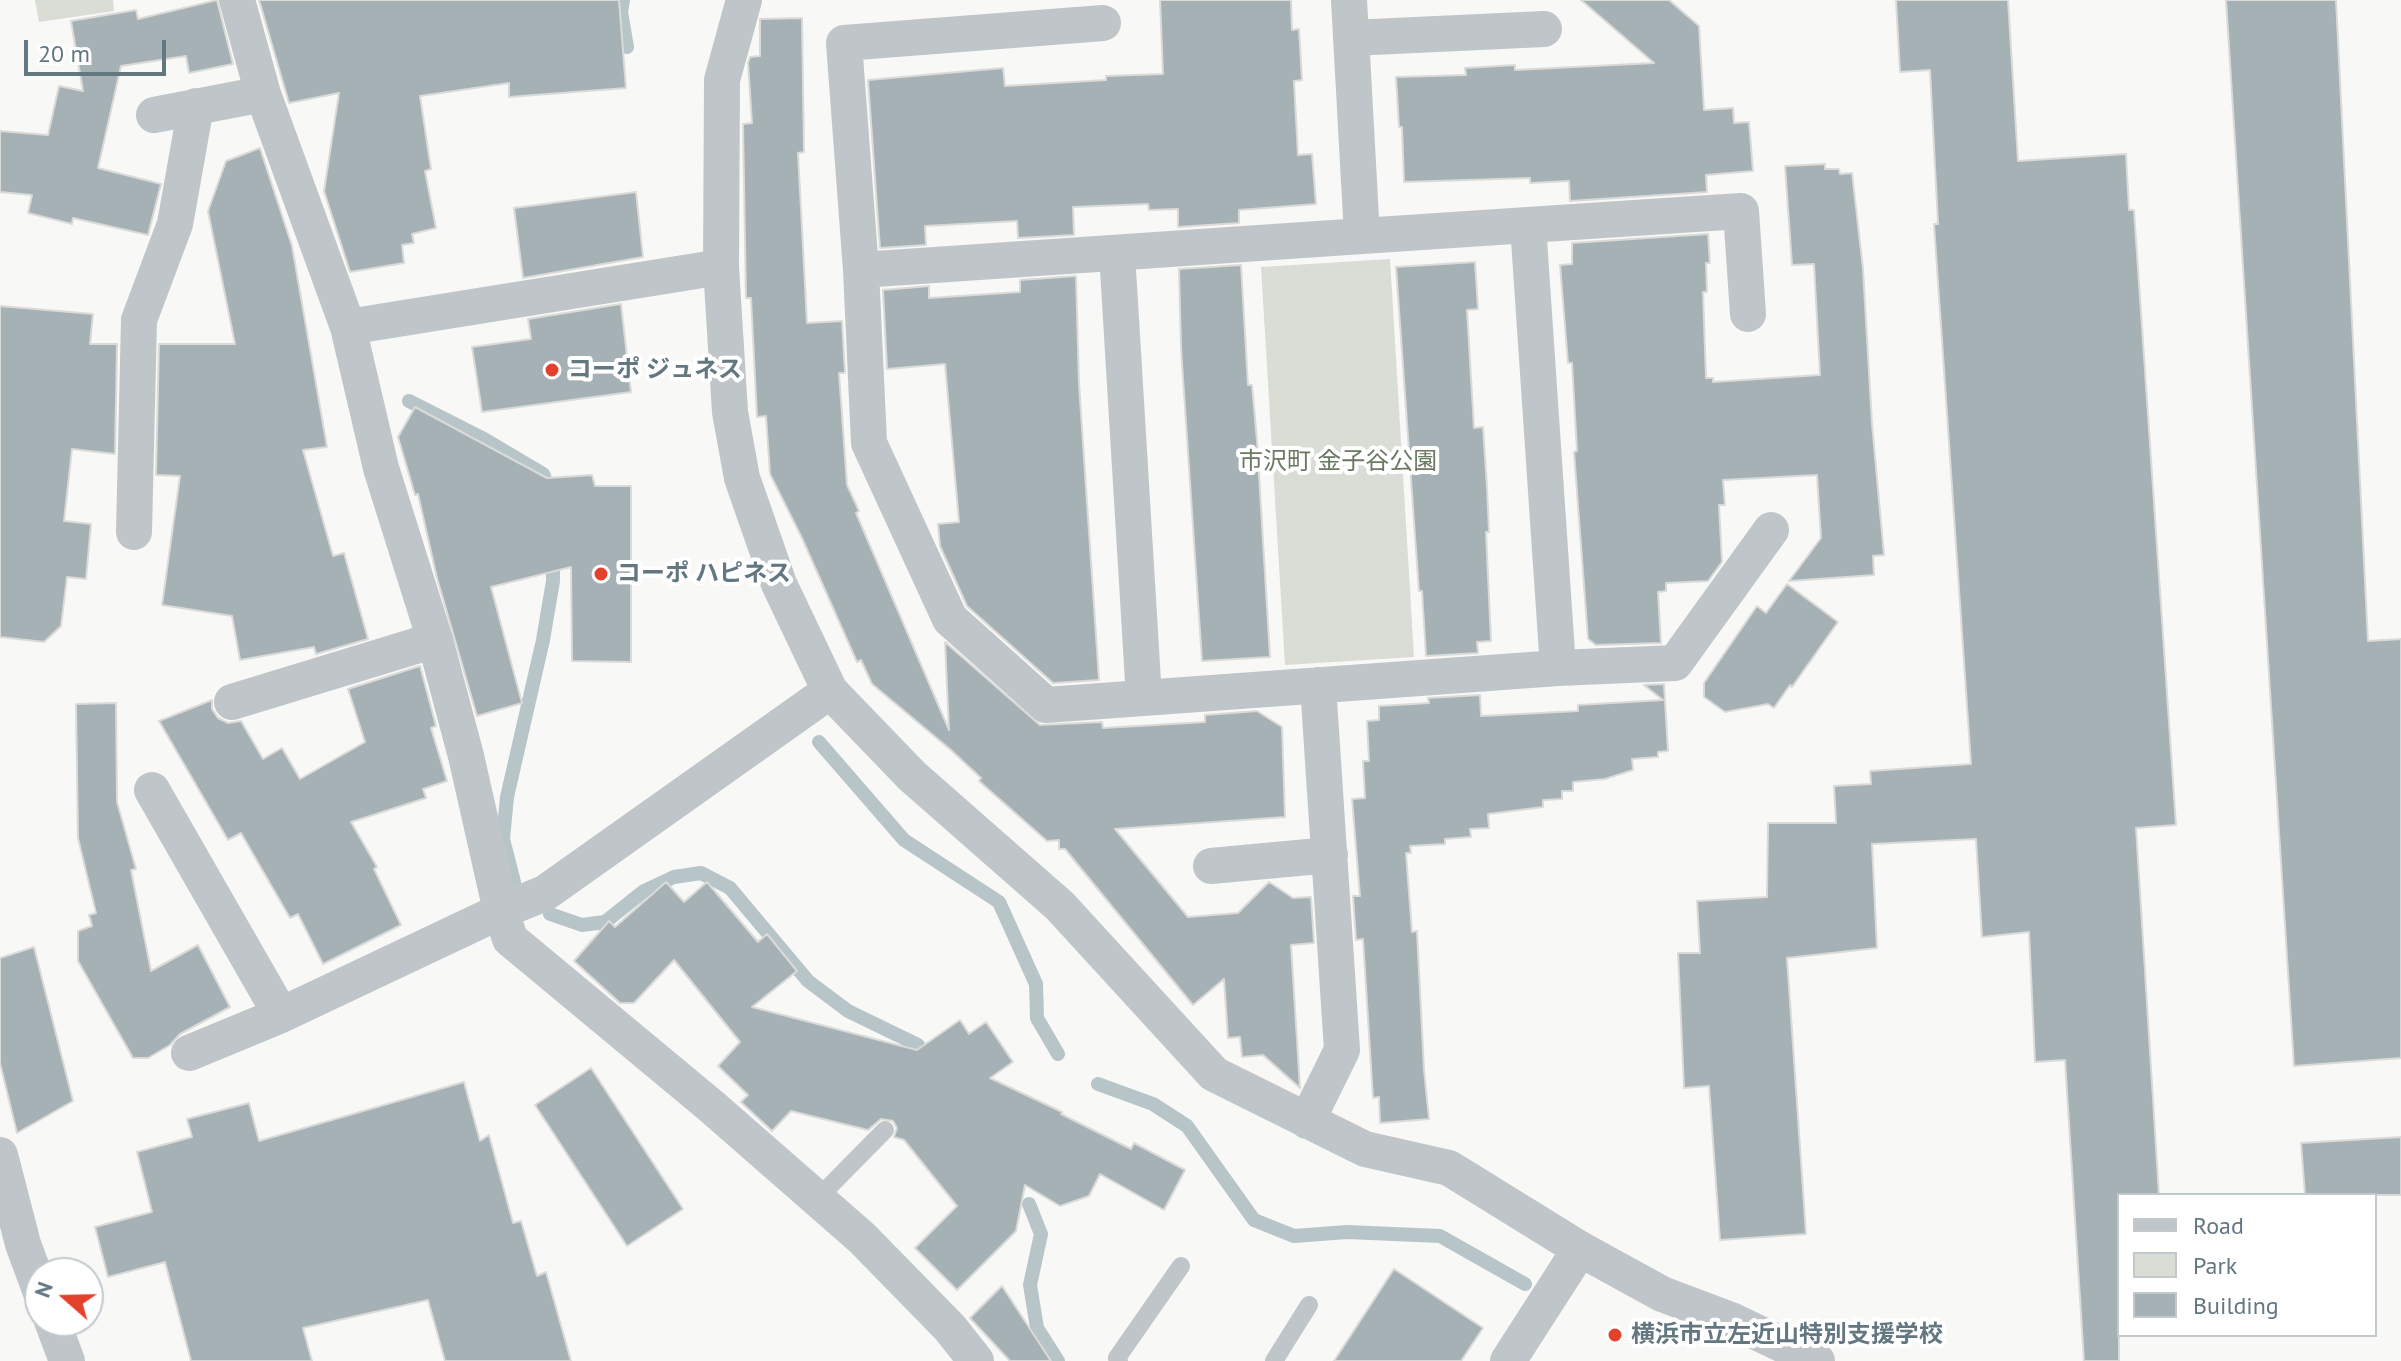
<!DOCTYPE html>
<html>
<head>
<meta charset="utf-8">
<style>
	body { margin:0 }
	#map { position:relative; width:2401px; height:1361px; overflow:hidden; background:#f8f8f6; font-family:"PT Sans",sans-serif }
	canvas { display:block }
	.legend { position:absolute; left:2117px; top:1193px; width:260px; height:144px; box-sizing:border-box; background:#fff; border:2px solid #c1c9cd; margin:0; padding:10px 14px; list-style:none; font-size:24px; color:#637781 }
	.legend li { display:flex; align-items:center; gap:16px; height:40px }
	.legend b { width:40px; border:2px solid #c1c9cd }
	.north { position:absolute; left:24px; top:1257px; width:80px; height:80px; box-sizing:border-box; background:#fff; border:2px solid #c1c9cd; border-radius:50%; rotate:290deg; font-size:22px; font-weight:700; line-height:32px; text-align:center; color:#637781 }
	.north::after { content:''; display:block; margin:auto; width:28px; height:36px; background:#e3412b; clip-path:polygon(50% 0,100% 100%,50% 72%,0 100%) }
	.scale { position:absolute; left:24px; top:40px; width:142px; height:36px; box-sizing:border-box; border:4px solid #637781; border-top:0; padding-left:10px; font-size:24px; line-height:28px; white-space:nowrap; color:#637781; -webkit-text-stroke:6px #fff; paint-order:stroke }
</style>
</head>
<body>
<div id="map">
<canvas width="2401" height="1361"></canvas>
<ul class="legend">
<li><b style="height:10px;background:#bfc5c8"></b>Road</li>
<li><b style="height:22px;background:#d9ddd5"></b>Park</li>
<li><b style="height:22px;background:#a6b1b5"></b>Building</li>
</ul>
<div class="north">N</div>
<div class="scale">20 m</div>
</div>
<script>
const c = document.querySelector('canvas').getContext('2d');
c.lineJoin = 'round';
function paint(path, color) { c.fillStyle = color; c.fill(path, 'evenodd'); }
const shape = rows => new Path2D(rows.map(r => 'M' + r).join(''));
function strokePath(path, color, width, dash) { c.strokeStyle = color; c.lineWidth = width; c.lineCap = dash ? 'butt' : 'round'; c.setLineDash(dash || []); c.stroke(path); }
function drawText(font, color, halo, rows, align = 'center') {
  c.font = font + ' "PT Sans","Noto Sans JP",sans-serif'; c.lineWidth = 8; c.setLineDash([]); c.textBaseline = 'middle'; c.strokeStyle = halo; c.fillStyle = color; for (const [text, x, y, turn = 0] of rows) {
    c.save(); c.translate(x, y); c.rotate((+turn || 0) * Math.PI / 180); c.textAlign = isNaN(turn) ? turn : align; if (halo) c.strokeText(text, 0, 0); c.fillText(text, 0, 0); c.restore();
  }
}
const green = shape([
	[35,0,113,0,114,11,39,22],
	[1390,259,1414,657,1285,665,1261,267]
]);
const stream = shape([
	[623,0,621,12,627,47],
	[409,401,484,439,543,474,551,493],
	[819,742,904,840,999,902,1036,984,1037,1018,1058,1054],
	[514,882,503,839,507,797,543,640,553,581,553,553],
	[550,914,582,925,605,922,644,891,674,877,701,873,730,888,808,981,848,1011,918,1045],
	[1098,1084,1153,1104,1187,1126,1254,1220,1294,1236,1347,1232,1440,1236,1525,1284],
	[1029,1204,1041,1234,1030,1285,1037,1328,1058,1361]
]);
const building = shape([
	[217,0,233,64,189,73,186,56,121,66,98,168,161,184,148,235,73,218,72,224,28,213,32,195,0,192,0,131,48,135,59,86,83,91,71,21,136,10,138,19,217,0],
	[259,0,619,0,626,88,509,97,509,83,420,96,431,169,425,171,436,228,412,234,414,243,402,245,404,263,350,272,324,191,339,93,289,103,259,0],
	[1160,0,1291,0,1292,30,1299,29,1302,80,1294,81,1298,155,1312,154,1316,204,1239,210,1239,223,1178,227,1178,209,1149,210,1148,204,1073,207,1074,235,1018,238,1017,221,925,226,926,245,880,248,868,80,1003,68,1005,86,1106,80,1106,76,1163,74,1160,0],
	[1581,0,1669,0,1699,26,1704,110,1733,108,1734,123,1749,122,1753,171,1706,175,1707,192,1570,201,1569,181,1530,183,1530,178,1404,182,1402,127,1399,127,1396,77,1466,75,1465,68,1515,65,1515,70,1654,63,1581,0],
	[1896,0,2008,0,2018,161,2126,154,2129,210,2134,210,2176,825,2136,828,2159,1195,2119,1195,2119,1361,2084,1361,2065,1060,2035,1062,2029,932,1982,937,1976,839,1872,844,1877,948,1787,958,1806,1234,1720,1240,1709,1086,1684,1088,1678,953,1700,953,1697,901,1767,897,1768,823,1836,823,1834,786,1871,784,1870,771,1971,764,1934,224,1938,224,1930,70,1900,72,1896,0],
	[2226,0,2336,0,2368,641,2401,639,2401,1058,2294,1066,2226,0],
	[802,18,804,152,798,153,807,323,842,321,845,373,839,373,847,485,859,511,856,513,949,730,945,642,1040,725,1102,722,1103,728,1205,722,1205,715,1257,711,1282,727,1285,817,1115,829,1188,917,1238,913,1269,882,1293,898,1311,897,1314,943,1291,945,1300,1088,1263,1055,1242,1057,1240,1037,1228,1038,1224,979,1193,1005,1065,849,1059,849,1059,840,1047,841,979,781,981,778,951,750,872,684,861,660,857,662,802,538,770,474,766,416,757,417,751,298,746,298,743,124,752,123,748,63,750,57,760,56,760,19,802,18],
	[260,148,292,246,327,447,303,450,333,556,344,553,368,639,316,654,314,647,240,660,232,616,162,605,180,476,156,475,159,344,235,344,208,211,226,161,260,148],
	[1825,164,1825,169,1839,169,1840,174,1852,173,1863,269,1872,424,1884,555,1873,556,1874,575,1789,581,1821,538,1817,475,1723,480,1725,505,1719,505,1722,562,1708,581,1666,583,1666,591,1658,592,1661,643,1596,645,1588,639,1574,452,1577,451,1572,363,1568,363,1560,265,1572,264,1572,243,1708,234,1710,263,1706,263,1707,292,1703,292,1706,378,1713,378,1713,382,1820,375,1814,264,1792,265,1785,166,1825,164],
	[636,192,643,257,523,278,514,208,636,192],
	[1475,262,1478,309,1467,310,1474,428,1483,427,1487,487,1489,532,1486,532,1491,641,1477,642,1478,653,1426,656,1422,591,1419,591,1415,536,1396,267,1475,262],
	[1241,265,1248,385,1252,385,1257,441,1270,657,1202,661,1181,348,1179,269,1241,265],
	[1076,276,1079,384,1099,680,1053,683,967,606,940,546,938,524,959,522,945,364,887,369,883,290,929,286,929,298,1020,292,1020,280,1076,276],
	[621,304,631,392,482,412,472,347,531,339,528,319,621,304],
	[0,306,93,314,90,344,117,344,115,454,72,449,64,521,91,524,86,579,67,577,61,626,44,642,0,637,0,306],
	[415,407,547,478,592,475,595,486,631,486,631,662,572,661,571,567,491,587,522,703,477,716,437,578,418,494,415,495,398,437,415,407],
	[1787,584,1838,622,1792,687,1790,685,1774,708,1768,704,1725,712,1704,697,1704,683,1757,606,1766,613,1787,584],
	[420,666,436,726,431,728,447,781,423,789,426,798,351,822,377,867,374,869,401,925,323,964,298,914,290,918,241,833,228,840,159,721,212,700,212,709,218,718,228,723,241,721,263,759,282,748,300,779,365,742,348,689,420,666],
	[1664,684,1668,751,1658,752,1658,757,1632,759,1633,770,1605,779,1573,782,1573,791,1562,791,1562,799,1543,800,1543,807,1488,814,1489,828,1470,829,1471,837,1445,839,1445,844,1410,846,1411,853,1406,853,1412,932,1417,931,1424,1070,1429,1119,1380,1123,1379,1097,1373,1098,1363,939,1356,940,1353,896,1360,896,1352,799,1365,798,1363,761,1369,761,1367,721,1379,720,1379,706,1429,703,1428,698,1480,695,1481,716,1578,711,1578,705,1663,700,1644,685,1664,684],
	[116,703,117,802,136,869,131,870,151,971,198,945,230,1007,180,1034,170,1045,148,1058,133,1058,78,961,78,931,92,926,89,915,96,913,78,838,76,704,116,703],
	[666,882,684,902,707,882,758,942,767,934,797,971,752,1007,917,1050,960,1020,969,1034,986,1022,1013,1062,990,1078,1062,1112,1061,1114,1131,1149,1134,1143,1185,1170,1164,1210,1100,1174,1089,1196,1060,1206,1025,1185,1016,1231,957,1290,915,1248,957,1206,904,1140,894,1137,897,1128,893,1121,881,1119,868,1130,791,1111,772,1131,741,1102,748,1095,718,1066,740,1042,674,960,634,1003,620,1003,574,961,609,921,615,927,666,882],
	[34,947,73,1101,17,1133,0,1063,0,958,34,947],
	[591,1068,683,1209,627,1246,535,1105,591,1068],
	[464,1082,480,1141,489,1135,513,1223,521,1221,537,1276,546,1272,571,1361,445,1361,428,1300,303,1328,312,1361,191,1361,165,1262,108,1277,95,1227,152,1212,137,1152,192,1137,187,1119,249,1103,259,1141,464,1082],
	[2401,1137,2401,1195,2305,1195,2301,1143,2401,1137],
	[1394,1269,1483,1328,1461,1361,1334,1361,1394,1269],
	[1002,1286,1051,1361,1010,1361,970,1318,1002,1286]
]);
const service = shape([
	[817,1199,885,1130],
	[1119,1361,1117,1358,1181,1266],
	[1274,1361,1309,1305]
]);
const minor = shape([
	[237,0,263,94,348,327,381,468,435,640,466,756,501,911,510,939,711,1106,862,1238,950,1328,976,1361],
	[744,0,722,80,721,267,730,412,742,478,779,584,830,691,912,776,1060,906,1214,1074,1365,1149,1449,1168,1580,1249,1662,1294,1731,1320,1817,1361],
	[1349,0,1362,236,861,270,869,443,950,619,1046,705,1558,668,1528,225,1362,236],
	[1351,38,1544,29],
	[154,115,263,94],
	[1528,225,1741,211,1748,314],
	[1117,253,1144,698],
	[861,270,844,43,1103,23],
	[348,327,721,267],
	[134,532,139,320,175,224,196,106],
	[1558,668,1675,663,1771,530],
	[232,702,435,640],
	[152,790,281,1015],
	[1211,866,1330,855],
	[189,1053,281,1015,501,911,545,893,830,691],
	[1307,1121,1342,1050,1318,685],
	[0,1155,23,1244,40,1290],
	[52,1321,67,1361],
	[1508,1361,1580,1249]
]);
const markers = [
	[552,370,8,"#e3412b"],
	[601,574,8,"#e3412b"],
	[1615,1335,8,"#e3412b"]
];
const poiNames = [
	["コーポ ジュネス",568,370],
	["コーポ ハピネス",617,574],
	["横浜市立左近山特別支援学校",1631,1335]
];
const parkNames = [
	["市沢町 金子谷公園",1338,462]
];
paint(green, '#d9ddd5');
strokePath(stream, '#b7c5c8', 14);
paint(building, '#a6b1b5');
strokePath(building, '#dadad8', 2);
strokePath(service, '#bfc5c8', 18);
strokePath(minor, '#bfc5c8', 36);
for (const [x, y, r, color] of markers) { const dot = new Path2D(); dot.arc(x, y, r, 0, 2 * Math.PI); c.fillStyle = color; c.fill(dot); strokePath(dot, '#fff', 3); }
drawText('bold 24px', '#637781', '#fff', poiNames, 'left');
drawText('24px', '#697962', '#fff', parkNames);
</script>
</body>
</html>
